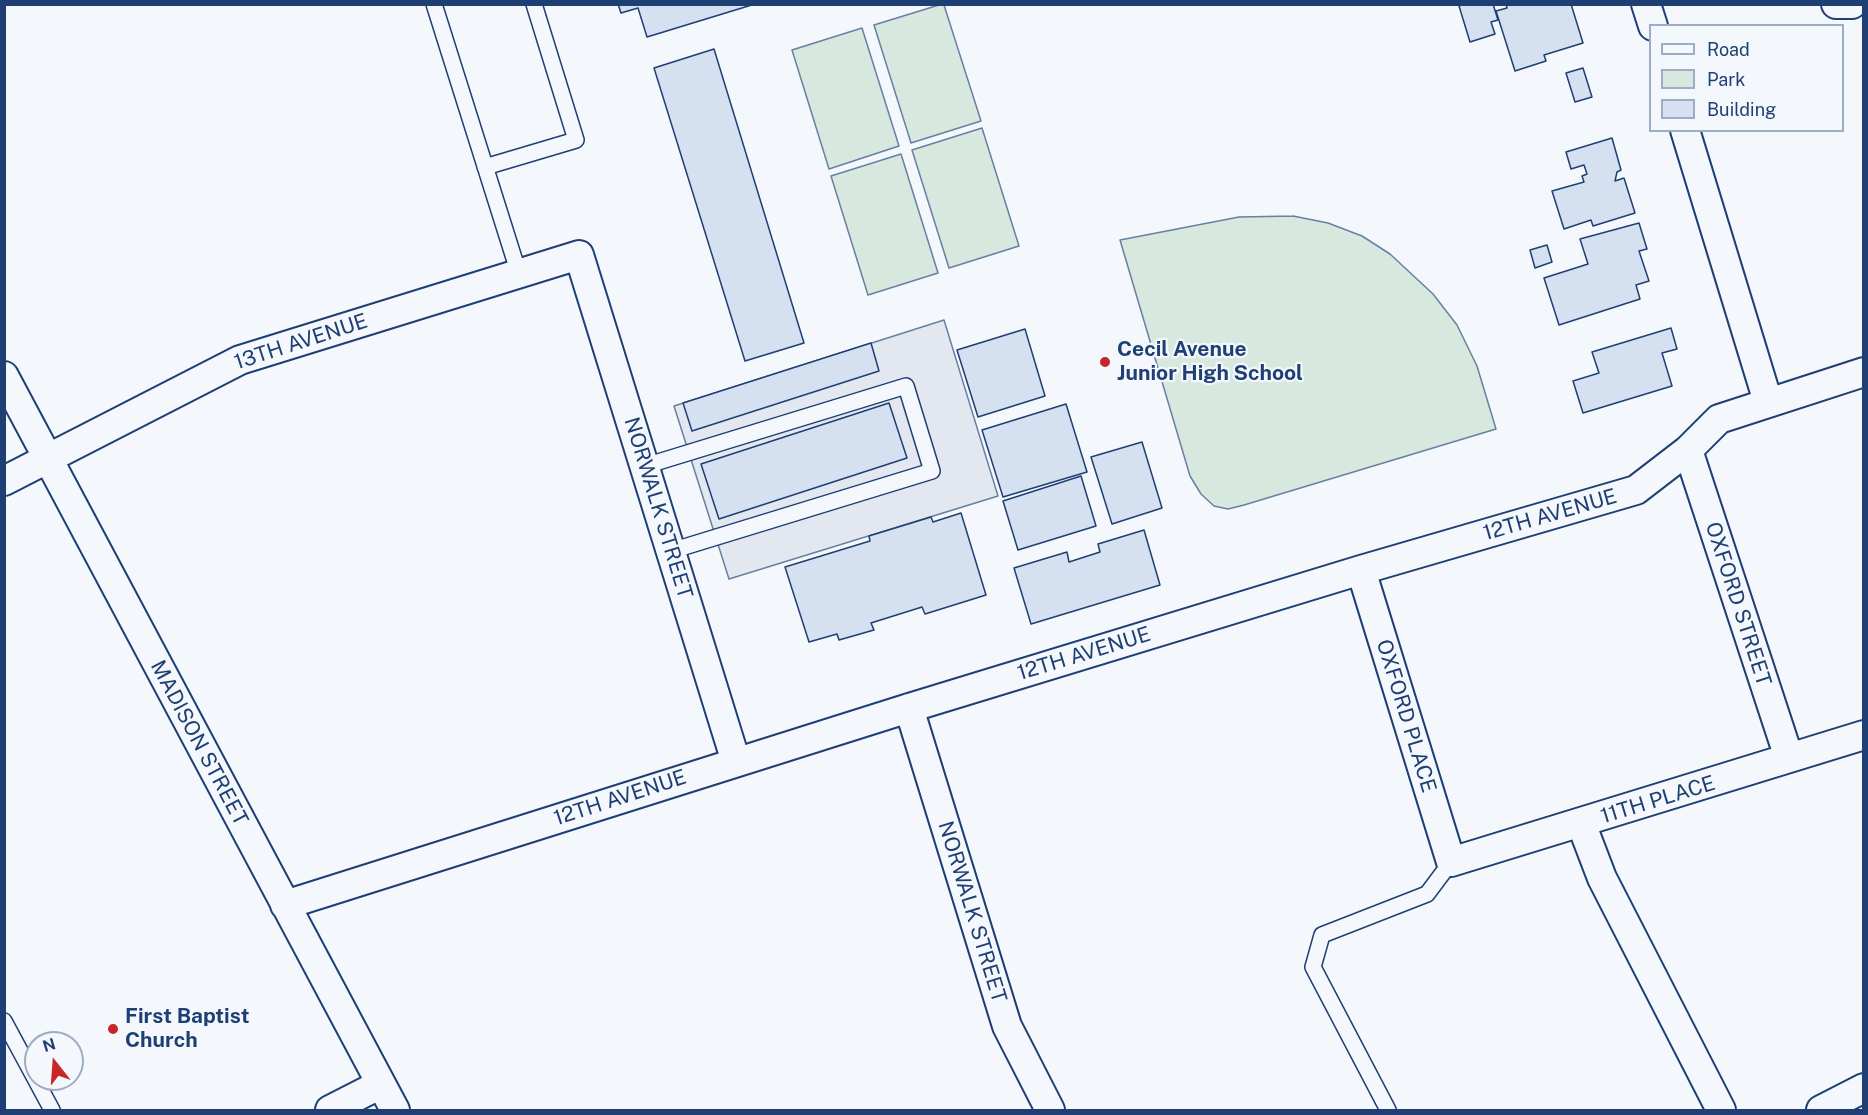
<!DOCTYPE html>
<html>
<head>
<meta charset="utf-8">
<style>
	body { margin:0 }
	#map { position:relative; width:1868px; height:1115px; overflow:hidden; background:#f4f7fb; font-family:"Public Sans",sans-serif }
	canvas { display:block }
	.frame { position:absolute; inset:0; border:6px solid #1d3f73; pointer-events:none }
	.legend { position:absolute; left:1649px; top:24px; width:195px; height:108px; box-sizing:border-box; background:#f4f7fb; border:2px solid #9eadc5; margin:0; padding:8px 10px; list-style:none; font-size:18px; color:#1d3f73 }
	.legend li { display:flex; align-items:center; gap:12px; height:30px }
	.legend b { width:30px; border:2px solid #9eadc5 }
	.north { position:absolute; left:24px; top:1031px; width:60px; height:60px; box-sizing:border-box; background:#f4f7fb; border:2px solid #9eadc5; border-radius:50%; rotate:343deg; font-size:16px; font-weight:700; line-height:24px; text-align:center; color:#1d3f73 }
	.north::after { content:''; display:block; margin:auto; width:21px; height:27px; background:#c62828; clip-path:polygon(50% 0,100% 100%,50% 72%,0 100%) }
</style>
</head>
<body>
<div id="map">
<canvas width="1868" height="1115"></canvas>
<div class="frame"></div>
<ul class="legend">
<li><b style="height:8px;background:#f4f7fb"></b>Road</li>
<li><b style="height:16px;background:#d7e8df"></b>Park</li>
<li><b style="height:16px;background:#d5e0f0"></b>Building</li>
</ul>
<div class="north">N</div>
</div>
<script>
const c = document.querySelector('canvas').getContext('2d');
c.lineJoin = 'round';
function paint(path, color) { c.fillStyle = color; c.fill(path, 'evenodd'); }
const shape = rows => new Path2D(rows.map(r => 'M' + r).join(''));
function strokePath(path, color, width, dash) { c.strokeStyle = color; c.lineWidth = width; c.lineCap = dash ? 'butt' : 'round'; c.setLineDash(dash || []); c.stroke(path); }
function drawText(font, color, halo, rows, align = 'center') {
  c.font = font + ' "Public Sans",sans-serif'; c.lineWidth = 4.5; c.setLineDash([]); c.textBaseline = 'middle'; c.strokeStyle = halo; c.fillStyle = color; for (const [text, x, y, turn = 0] of rows) {
    c.save(); c.translate(x, y); c.rotate((+turn || 0) * Math.PI / 180); c.textAlign = isNaN(turn) ? turn : align; if (halo) c.strokeText(text, 0, 0); c.fillText(text, 0, 0); c.restore();
  }
}
const green = shape([
	[939,5,944,5,981,121,911,143,874,25,939,5],
	[862,28,899,146,829,169,792,50,862,28],
	[982,128,1019,246,949,268,912,150,982,128],
	[901,154,938,273,868,295,831,176,901,154],
	[1293,216,1328,223,1362,236,1390,254,1433,294,1457,325,1477,366,1496,429,1244,505,1228,509,1214,506,1201,494,1190,476,1120,240,1239,217,1293,216]
]);
const parking = shape([
	[944,320,998,496,729,579,674,406,944,320]
]);
const building = shape([
	[618,4,755,4,647,37,638,8,621,13,618,4],
	[1464,4,1493,4,1498,20,1491,22,1495,34,1470,42,1459,6,1464,4],
	[1506,4,1571,4,1583,43,1544,55,1546,61,1515,71,1496,11,1507,8,1506,4],
	[714,49,804,343,745,361,654,68,714,49],
	[1583,68,1592,97,1575,102,1566,73,1583,68],
	[1612,138,1621,170,1617,172,1615,181,1624,178,1635,213,1593,226,1591,220,1564,229,1552,191,1584,182,1582,176,1587,174,1584,165,1571,169,1566,152,1612,138],
	[1639,223,1647,249,1639,251,1649,281,1636,285,1640,299,1559,325,1544,278,1588,264,1580,239,1639,223],
	[1547,245,1552,262,1535,268,1530,250,1547,245],
	[1671,328,1677,349,1662,353,1672,386,1583,413,1573,381,1599,373,1592,352,1671,328],
	[1025,329,1045,396,978,417,957,350,1025,329],
	[871,343,879,371,692,431,683,403,871,343],
	[889,403,907,458,719,519,701,464,889,403],
	[1066,404,1087,472,1003,497,982,430,1066,404],
	[1142,442,1162,508,1112,524,1091,457,1142,442],
	[1081,476,1096,526,1018,550,1003,501,1081,476],
	[961,513,986,595,925,614,922,607,871,623,874,630,839,640,837,634,809,642,785,567,870,541,869,536,931,517,933,522,961,513],
	[1144,530,1160,585,1031,624,1014,568,1067,552,1069,562,1100,552,1098,544,1144,530]
]);
const service = shape([
	[434,4,519,274],
	[485,167,576,140,534,4],
	[645,466,906,386,932,471,671,551],
	[4,1021,52,1110],
	[1388,1110,1313,967,1322,935,1427,894,1451,862]
]);
const minor = shape([
	[1646,4,1653,26],
	[1836,4,1852,4],
	[1685,130,1768,402],
	[4,376,395,1110],
	[1688,450,1789,758],
	[4,481,240,360,579,255,736,762],
	[1361,570,1451,862,1864,735],
	[909,708,1007,1026,1050,1110],
	[1581,823,1602,878,1721,1110],
	[285,905,909,708,1361,570,1636,490,1688,450,1719,419,1864,372],
	[330,1110,381,1084],
	[1821,1110,1864,1088]
]);
const markers = [
	[1105,362,6,"#c62828"],
	[113,1029,6,"#c62828"]
];
const streetNames = [
	["13TH AVENUE",301,342,-18],
	["NORWALK STREET",658,508,73],
	["12TH AVENUE",1550,515,-16],
	["OXFORD STREET",1738,604,72],
	["12TH AVENUE",1084,654,-17],
	["OXFORD PLACE",1406,716,73],
	["MADISON STREET",199,743,62],
	["12TH AVENUE",620,798,-18],
	["11TH PLACE",1658,800,-17],
	["NORWALK STREET",972,912,73]
];
const poiNames = [
	["Cecil Avenue",1117,350],
	["Junior High School",1117,374],
	["First Baptist",125,1017],
	["Church",125,1041]
];
paint(green, '#d7e8df');
strokePath(green, '#687fa3', 1.5);
paint(parking, '#e3e8f0');
strokePath(parking, '#687fa3', 1.5);
paint(building, '#d5e0f0');
strokePath(building, '#1d3f73', 1.5);
strokePath(service, '#1d3f73', 18);
strokePath(minor, '#1d3f73', 32);
strokePath(service, '#f4f7fb', 15);
strokePath(minor, '#f4f7fb', 28);
for (const [x, y, r, color] of markers) { const dot = new Path2D(); dot.arc(x, y, r, 0, 2 * Math.PI); c.fillStyle = color; c.fill(dot); strokePath(dot, '#f4f7fb', 2); }
drawText('21px', '#1d3f73', '#f4f7fb', streetNames);
drawText('bold 21px', '#1d3f73', '#f4f7fb', poiNames, 'left');
</script>
</body>
</html>
